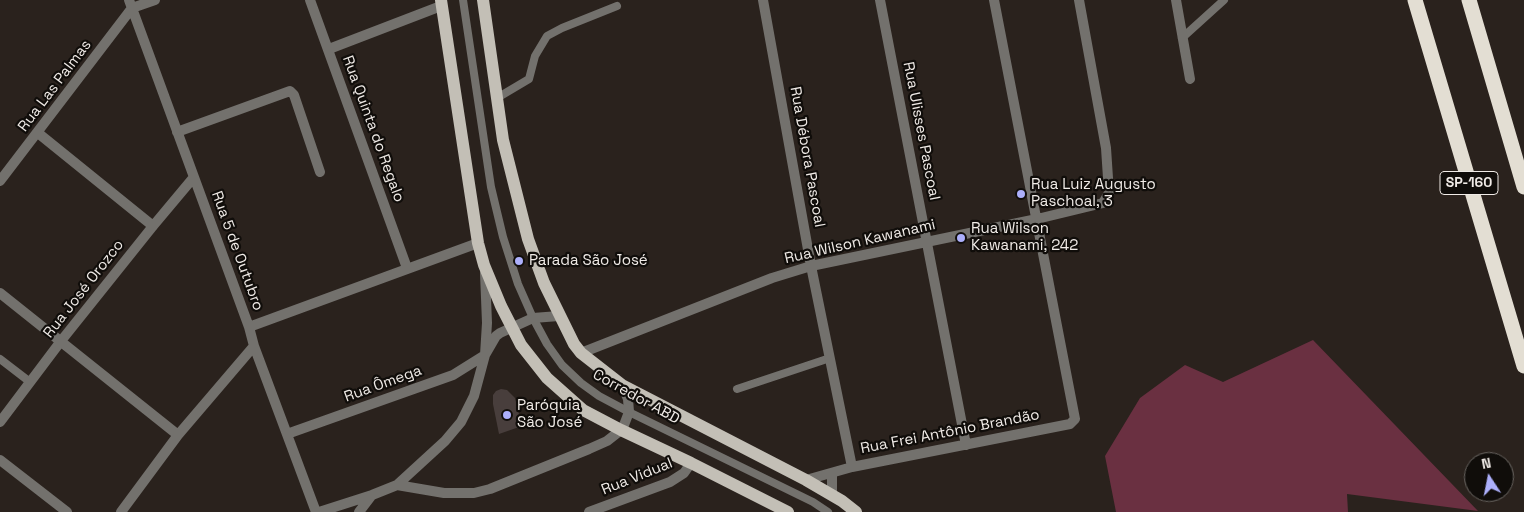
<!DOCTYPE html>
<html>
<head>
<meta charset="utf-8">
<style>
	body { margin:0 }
	#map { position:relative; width:1524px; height:512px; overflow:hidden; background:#2a221d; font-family:"Space Grotesk",sans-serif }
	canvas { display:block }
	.north { position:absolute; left:1464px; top:452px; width:50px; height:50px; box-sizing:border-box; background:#100d0a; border:1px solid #6a6662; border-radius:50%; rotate:349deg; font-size:14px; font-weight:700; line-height:20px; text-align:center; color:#f0ebe7 }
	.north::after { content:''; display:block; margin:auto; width:18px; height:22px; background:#acaffb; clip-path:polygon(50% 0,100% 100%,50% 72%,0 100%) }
</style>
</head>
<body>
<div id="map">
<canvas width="1524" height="512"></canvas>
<div class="north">N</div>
</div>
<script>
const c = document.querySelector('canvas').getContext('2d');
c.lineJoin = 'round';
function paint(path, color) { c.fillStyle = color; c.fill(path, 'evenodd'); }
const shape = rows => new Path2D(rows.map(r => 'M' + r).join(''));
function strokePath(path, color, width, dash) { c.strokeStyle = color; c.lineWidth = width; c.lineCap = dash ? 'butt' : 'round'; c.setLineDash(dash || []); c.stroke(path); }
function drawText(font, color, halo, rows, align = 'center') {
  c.font = font + ' "Space Grotesk",sans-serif'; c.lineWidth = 4.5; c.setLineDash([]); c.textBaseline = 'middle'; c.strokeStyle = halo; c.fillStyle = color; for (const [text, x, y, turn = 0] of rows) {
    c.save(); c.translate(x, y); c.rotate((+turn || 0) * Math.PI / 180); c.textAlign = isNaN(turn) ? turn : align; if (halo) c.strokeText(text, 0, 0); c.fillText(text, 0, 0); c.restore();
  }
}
const green = shape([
	[1313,340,1478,511,1347,494,1348,512,1116,512,1105,456,1140,398,1185,365,1223,382]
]);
const building = shape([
	[501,389,507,390,515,398,522,426,499,434,493,404,493,395,496,391]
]);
const service = shape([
	[463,0,491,187,503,237,518,284,533,318,547,344,562,365,581,383,599,396,629,412,813,502,828,512],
	[1182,38,1224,0],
	[497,98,529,79,535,56,547,36,562,28,617,6],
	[0,359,30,382],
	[737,389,830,358]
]);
const minor = shape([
	[129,0,249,327,254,346,316,512],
	[310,0,407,268],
	[763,0,811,266,852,467],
	[880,0,966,445],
	[1176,0,1190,79],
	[329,49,441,6],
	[177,132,290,91,294,95,320,172],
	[38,133,153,226],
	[0,181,132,8,155,0],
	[0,293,178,435],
	[249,327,478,243],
	[581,353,772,278,811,266,1037,219,1103,203,1109,193,1106,148,1079,0],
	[0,422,61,341,153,226,194,177],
	[287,434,453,375,485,355,496,336,500,333,533,318,559,316],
	[0,460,67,512],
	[832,473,832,495],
	[806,480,852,467,1070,424,1075,419,994,0],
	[397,485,444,493,474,493,490,489,589,449,607,441,621,430,624,425,629,412,628,399,622,385],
	[121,512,178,435,254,346],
	[319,512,372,495,397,485,445,441,461,422,474,396,485,355,487,323,485,273],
	[359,512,372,495],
	[589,512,670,482,684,473,691,463]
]);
const primary = shape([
	[441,0,478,243,484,265,501,306,521,345,547,378,583,410,621,430,691,463,788,512],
	[483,0,503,140,528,239,544,283,574,344,581,353,622,385,806,480,842,501,856,512]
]);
const motorway = shape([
	[1415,0,1524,366],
	[1469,0,1524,187]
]);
const markers = [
	[1021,194,5,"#acaffb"],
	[961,238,5,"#acaffb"],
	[519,261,5,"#acaffb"],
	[507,415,5,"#acaffb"]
];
const shields = [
	[1469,183,58]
];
const shieldNames = [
	["SP-160",1469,183]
];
const streetNames = [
	["Rua Las Palmas",55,86,-53],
	["Rua Quinta do Regalo",373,129,70],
	["Rua Ulisses Pascoal",921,131,79],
	["Rua Débora Pascoal",807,157,80],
	["Rua Wilson Kawanami",860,242,-13],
	["Rua 5 de Outubro",237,251,70],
	["Rua José Orozco",84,289,-52],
	["Rua Ômega",383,384,-20],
	["Corredor ABD",636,397,29],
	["Rua Frei Antônio Brandão",950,432,-11],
	["Rua Vidual",637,477,-22]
];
const poiNames = [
	["Rua Luiz Augusto",1031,185],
	["Paschoal, 3",1031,202],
	["Rua Wilson",971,229],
	["Kawanami, 242",971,246],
	["Parada São José",529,261],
	["Paróquia",517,406],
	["São José",517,423]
];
paint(green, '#6a3041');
paint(building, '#483e3c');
strokePath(service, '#73716d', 8);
strokePath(minor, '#73716d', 10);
strokePath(primary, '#c3bfb6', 12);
strokePath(motorway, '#e3ded3', 15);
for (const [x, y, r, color] of markers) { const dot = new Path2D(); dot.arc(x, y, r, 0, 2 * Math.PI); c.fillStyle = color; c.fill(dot); strokePath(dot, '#100d0a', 2); }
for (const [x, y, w] of shields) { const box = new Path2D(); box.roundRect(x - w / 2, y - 11.5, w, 23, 4); c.fillStyle = '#100d0a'; c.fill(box); strokePath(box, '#f0ebe7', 1); }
drawText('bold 14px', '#f0ebe7', null, shieldNames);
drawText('15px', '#f0ebe7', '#100d0a', streetNames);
drawText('15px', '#f0ebe7', '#100d0a', poiNames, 'left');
</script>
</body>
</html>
